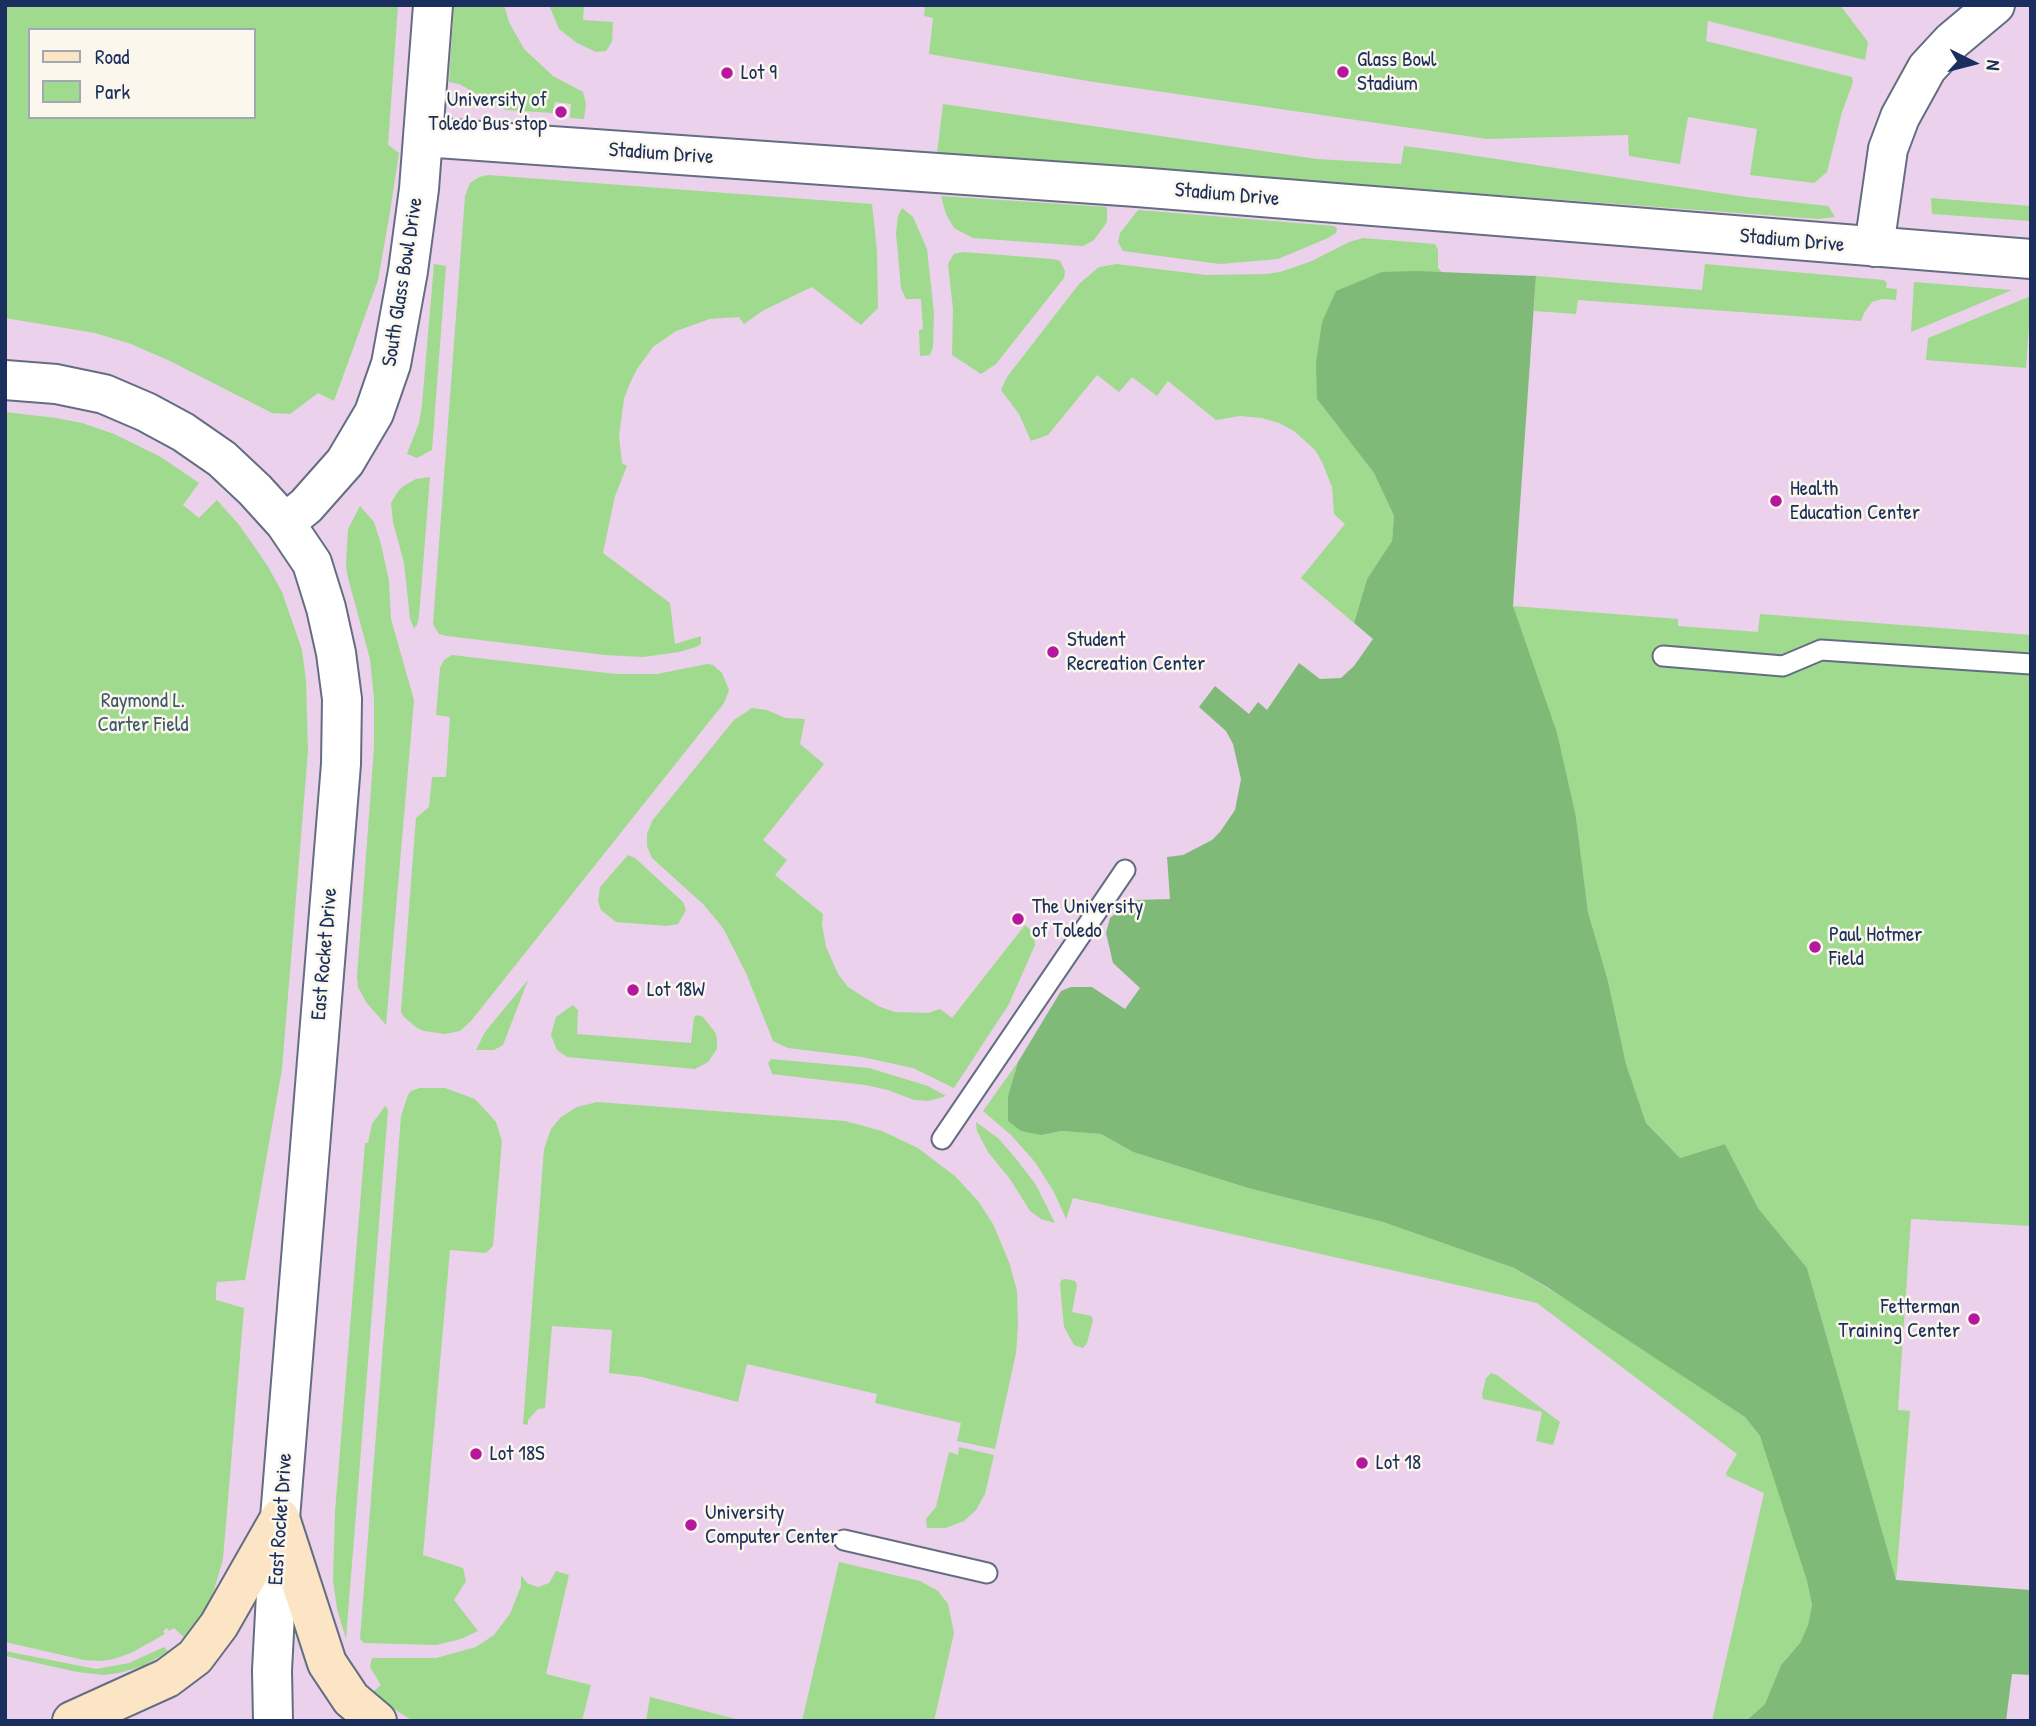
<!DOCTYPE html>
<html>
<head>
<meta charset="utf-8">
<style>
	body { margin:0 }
	#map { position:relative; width:2036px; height:1726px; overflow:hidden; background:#eae4c4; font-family:"Patrick Hand",sans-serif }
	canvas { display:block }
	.frame { position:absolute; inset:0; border:7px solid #1b2f5e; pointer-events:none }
	.legend { position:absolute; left:28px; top:28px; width:228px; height:91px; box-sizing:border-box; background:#fbf7ec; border:2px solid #a1a7b3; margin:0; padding:9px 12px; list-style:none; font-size:21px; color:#1b2f5e }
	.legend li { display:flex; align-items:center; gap:14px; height:35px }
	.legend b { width:35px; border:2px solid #a1a7b3 }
	.north { position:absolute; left:1938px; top:28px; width:70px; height:70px; -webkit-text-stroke:5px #fbf7ec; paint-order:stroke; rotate:96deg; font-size:19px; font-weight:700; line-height:28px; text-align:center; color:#1b2f5e }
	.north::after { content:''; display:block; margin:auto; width:24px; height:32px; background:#1b2f5e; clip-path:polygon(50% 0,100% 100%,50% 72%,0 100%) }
</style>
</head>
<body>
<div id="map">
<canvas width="2036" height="1726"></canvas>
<div class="frame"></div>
<ul class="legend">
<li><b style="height:9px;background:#fce5c4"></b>Road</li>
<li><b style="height:19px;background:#a0da8e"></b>Park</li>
</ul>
<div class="north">N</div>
</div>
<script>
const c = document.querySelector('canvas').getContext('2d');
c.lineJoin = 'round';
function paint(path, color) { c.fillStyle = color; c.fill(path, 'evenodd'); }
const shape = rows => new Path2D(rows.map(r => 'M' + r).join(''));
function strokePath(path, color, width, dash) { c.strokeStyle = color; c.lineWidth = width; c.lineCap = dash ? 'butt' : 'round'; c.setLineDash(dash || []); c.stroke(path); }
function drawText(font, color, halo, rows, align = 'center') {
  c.font = font + ' "Patrick Hand",sans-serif'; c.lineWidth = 5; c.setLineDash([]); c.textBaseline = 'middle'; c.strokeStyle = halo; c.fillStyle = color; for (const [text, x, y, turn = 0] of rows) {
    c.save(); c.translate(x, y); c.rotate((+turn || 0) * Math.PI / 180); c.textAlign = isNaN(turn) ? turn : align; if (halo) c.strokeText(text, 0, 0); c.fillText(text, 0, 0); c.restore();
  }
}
const built = shape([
	[5,5,2031,5,2031,1721,5,1721],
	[30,30,254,30,254,117,30,117]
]);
const green = shape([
	[5,5,398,5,388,145,399,153,389,218,378,280,334,401,318,393,290,414,272,413,170,361,131,344,95,333,5,318],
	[30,30,254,30,254,117,30,117],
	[454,5,504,5,509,22,524,49,553,76,583,92,586,104,584,119,570,118,571,104,555,102,553,113,506,110,459,84,449,82],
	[549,5,584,5,583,20,613,22,612,41,610,45,606,51,596,52,577,43,559,29],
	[925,5,1840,5,1868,42,1865,60,1708,21,1706,41,1852,77,1853,82,1842,112,1827,172,1814,183,1750,175,1757,129,1688,117,1680,164,1629,156,1628,135,1487,139,1094,82,929,54,933,18,924,16],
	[943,104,1317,159,1401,164,1404,146,1457,153,1746,197,1828,206,1835,217,1818,219,937,153],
	[488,175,872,204,877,251,878,308,861,325,812,287,764,310,744,324,739,317,710,319,676,331,653,347,637,369,630,383,624,399,619,436,622,463,627,466,615,496,603,553,670,603,675,644,701,636,701,644,696,647,679,652,643,657,605,655,447,636,439,634,433,624,465,196,470,183,479,177],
	[941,196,1107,207,1107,222,1094,240,1083,246,973,238,954,228,946,214],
	[1931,198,2031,206,2031,221,1932,214],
	[902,208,913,217,927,249,934,313,933,347,930,355,920,356,919,330,923,329,921,299,906,299,901,288,896,233,898,216],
	[1138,210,1334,226,1337,228,1336,233,1328,238,1278,259,1220,264,1123,251,1118,242,1120,233],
	[1363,238,1435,244,1438,250,1438,268,1442,272,1382,272,1317,399,1374,473,1394,516,1392,541,1367,579,1354,623,1301,578,1345,524,1334,514,1332,487,1322,462,1315,450,1294,431,1279,423,1262,418,1240,416,1216,420,1168,381,1157,396,1132,377,1119,392,1097,375,1048,435,1031,441,1019,414,1001,390,1007,377,1079,284,1099,267,1117,264,1206,275,1266,274,1280,272,1312,261,1349,242],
	[963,252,1053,259,1060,261,1065,271,1064,278,996,364,981,374,952,355,953,309,948,264,954,254],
	[434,264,446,266,432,450,417,458,407,454,419,423,422,405],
	[1705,264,1884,280,1887,283,1886,288,1897,289,1896,300,1882,299,1872,302,1864,313,1861,321,1578,300,1576,314,1534,311,1536,276,1702,290],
	[1914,282,2012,290,1911,332],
	[2031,296,2026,368,1926,360,1928,338],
	[5,412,56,418,82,423,114,434,161,457,199,483,183,505,199,518,217,500,240,526,267,565,282,592,302,650,306,681,308,751,282,1069,245,1280,217,1282,216,1290,216,1300,244,1308,223,1559,210,1604,187,1640,174,1628,169,1631,167,1628,163,1631,165,1634,131,1653,114,1659,101,1661,84,1660,5,1642],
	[430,477,419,616,417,625,414,628,410,619,404,563,393,522,391,503,399,490,405,485,416,479],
	[360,506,374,522,381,544,389,581,391,619,414,700,386,1025,366,1002,358,987,357,977,374,748,374,699,370,659,347,574,346,563,348,529],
	[1513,606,1678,619,1678,626,1758,632,1760,614,2031,635,2031,1226,1911,1219,1898,1410,1910,1411,1896,1581,1807,1268,1758,1208,1725,1144,1680,1158,1646,1123,1626,1064,1608,981,1588,912,1576,817],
	[452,655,616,674,657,674,707,664,713,665,722,673,729,690,724,703,471,1021,460,1031,445,1034,424,1031,417,1028,403,1016,401,1011,416,818,429,807,432,777,446,777,450,717,436,715,440,668,444,660],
	[752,708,767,710,785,718,805,719,800,744,824,764,763,840,787,860,775,875,823,914,822,924,826,947,838,974,848,987,878,1006,895,1012,928,1013,940,1009,952,1018,1025,925,1034,933,1035,945,1009,1004,954,1088,913,1068,862,1057,788,1048,773,1041,746,973,723,928,704,905,652,858,647,846,647,834,652,821,734,720],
	[628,855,635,858,683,902,686,910,678,924,667,926,616,922,601,910,598,901,600,887],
	[528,980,503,1045,494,1050,476,1050,485,1032],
	[573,1005,578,1010,577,1034,691,1043,694,1017,698,1015,703,1017,715,1032,717,1038,717,1049,708,1062,695,1069,567,1057,557,1050,551,1035,556,1017],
	[771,1059,869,1068,928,1086,946,1096,929,1101,914,1100,888,1090,865,1085,772,1074,768,1063],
	[1018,1062,1008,1096,1008,1121,1041,1135,1062,1131,1101,1134,1133,1152,1248,1188,1383,1222,1514,1268,1599,1319,1745,1417,1760,1436,1773,1473,1807,1581,1812,1605,1808,1625,1800,1643,1781,1665,1765,1704,1746,1721,1712,1721,1764,1493,1727,1476,1726,1473,1737,1454,1537,1303,1073,1198,1066,1219,1054,1192,1035,1162,1011,1135,983,1111],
	[420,1088,445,1088,475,1099,496,1122,502,1141,493,1246,486,1253,450,1250,423,1555,463,1568,466,1581,454,1600,478,1631,461,1639,436,1645,364,1643,360,1639,401,1116,408,1095,411,1091],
	[597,1102,845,1121,882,1131,918,1148,956,1177,978,1201,993,1224,1009,1262,1017,1291,1018,1326,1016,1353,995,1449,957,1441,961,1423,875,1403,877,1394,747,1364,738,1402,642,1377,609,1373,612,1330,552,1326,545,1408,538,1409,528,1420,528,1425,523,1424,544,1149,551,1129,561,1117,577,1107],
	[385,1106,388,1110,346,1639,337,1609,333,1580,335,1512,365,1143,368,1143,372,1124],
	[976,1122,999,1139,1017,1160,1036,1185,1055,1223,1041,1219,1030,1211,1010,1179,988,1152,977,1131],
	[1066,1279,1075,1281,1077,1285,1072,1312,1091,1316,1093,1320,1087,1343,1083,1348,1074,1345,1064,1327,1060,1284,1061,1280],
	[1491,1373,1497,1375,1560,1422,1553,1445,1536,1441,1542,1412,1483,1399,1482,1394,1486,1378],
	[959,1447,994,1455,985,1494,976,1510,964,1521,946,1528,927,1528,926,1519,936,1507,949,1452,958,1455],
	[839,1562,920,1581,938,1591,948,1604,954,1633,934,1721,802,1721],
	[556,1571,569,1575,546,1674,591,1685,582,1721,413,1721,386,1704,373,1692,381,1685,370,1667,372,1658,436,1658,476,1647,494,1635,510,1614,521,1586,521,1575,527,1583,538,1587,549,1583],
	[164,1647,168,1652,143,1666,119,1673,104,1675,77,1672,5,1656,5,1651,96,1669,129,1663],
	[650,1697,744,1721,646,1721]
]);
const forest = shape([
	[1417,271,1536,276,1513,606,1557,733,1576,817,1588,912,1608,981,1626,1064,1646,1123,1680,1158,1725,1144,1758,1208,1807,1268,1896,1580,2031,1590,2031,1675,2012,1674,2006,1721,1746,1721,1765,1704,1781,1665,1800,1643,1808,1625,1812,1605,1807,1581,1760,1436,1745,1417,1547,1287,1514,1268,1383,1222,1248,1188,1133,1152,1101,1134,1062,1131,1041,1135,1021,1131,1008,1121,1008,1096,1018,1062,1061,991,1071,987,1092,987,1125,1009,1140,988,1113,963,1106,933,1110,918,1125,906,1135,900,1170,899,1167,857,1183,855,1212,840,1220,832,1235,810,1241,779,1233,744,1226,731,1199,707,1215,686,1249,714,1258,702,1267,710,1299,663,1320,679,1341,678,1354,666,1373,639,1354,623,1367,579,1392,541,1394,516,1374,473,1317,399,1316,363,1322,322,1336,291,1382,272]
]);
const lane = shape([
	[1663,656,1783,666,1821,650,2031,664],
	[942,1139,1125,870],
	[844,1540,987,1573]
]);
const street = shape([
	[423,137,1137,187,2031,259],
	[1874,247,1888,149,1900,117,1927,68,1952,41,1995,5],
	[5,380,56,384,104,394,146,412,183,432,222,459,255,490,285,523,312,563,326,608,336,653,342,699,341,764,280,1518,272,1670,273,1721],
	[285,523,306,506,345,462,374,413,391,364,408,271,419,189,433,5]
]);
const secondary = shape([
	[280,1518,327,1663,351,1699,377,1721],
	[72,1721,167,1678,195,1657,219,1625,280,1518]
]);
const markers = [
	[1343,72,7,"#b5179e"],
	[727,73,7,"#b5179e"],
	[561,112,7,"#b5179e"],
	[1776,501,7,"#b5179e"],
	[1053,652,7,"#b5179e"],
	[1018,919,7,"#b5179e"],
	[1815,947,7,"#b5179e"],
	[633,990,7,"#b5179e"],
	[1974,1319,7,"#b5179e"],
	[476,1454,7,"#b5179e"],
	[1362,1463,7,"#b5179e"],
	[691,1525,7,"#b5179e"]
];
const poiNames = [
	["Glass Bowl",1357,60],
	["Stadium",1357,84],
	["Lot 9",741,73],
	["University of",547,100,"right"],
	["Toledo Bus stop",547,124,"right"],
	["Health",1790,489],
	["Education Center",1790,513],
	["Student",1067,640],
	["Recreation Center",1067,664],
	["The University",1032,907],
	["of Toledo",1032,931],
	["Paul Hotmer",1829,935],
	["Field",1829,959],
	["Lot 18W",647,990],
	["Fetterman",1960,1307,"right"],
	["Training Center",1960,1331,"right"],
	["Lot 18S",490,1454],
	["Lot 18",1376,1463],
	["University",705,1513],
	["Computer Center",705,1537]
];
const streetNames = [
	["Stadium Drive",661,154,4],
	["Stadium Drive",1227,195,5],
	["Stadium Drive",1792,241,5],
	["South Glass Bowl Drive",403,282,-81],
	["East Rocket Drive",325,954,-85],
	["East Rocket Drive",281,1519,-86]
];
const parkNames = [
	["Raymond L.",143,701],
	["Carter Field",143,725]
];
paint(built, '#ebd1eb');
paint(green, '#a0da8e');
paint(forest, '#80ba79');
strokePath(lane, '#636e82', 23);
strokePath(street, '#636e82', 42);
strokePath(secondary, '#636e82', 42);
strokePath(lane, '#fff', 19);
strokePath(street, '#fff', 38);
strokePath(secondary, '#fce5c4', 38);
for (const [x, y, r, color] of markers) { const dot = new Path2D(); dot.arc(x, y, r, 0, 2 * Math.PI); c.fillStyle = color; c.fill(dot); strokePath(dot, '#fbf7ec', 2.5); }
drawText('21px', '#1b2f5e', '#fbf7ec', poiNames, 'left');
drawText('21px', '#1b2f5e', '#fbf7ec', streetNames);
drawText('21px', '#3c5a6a', '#fbf7ec', parkNames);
</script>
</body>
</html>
